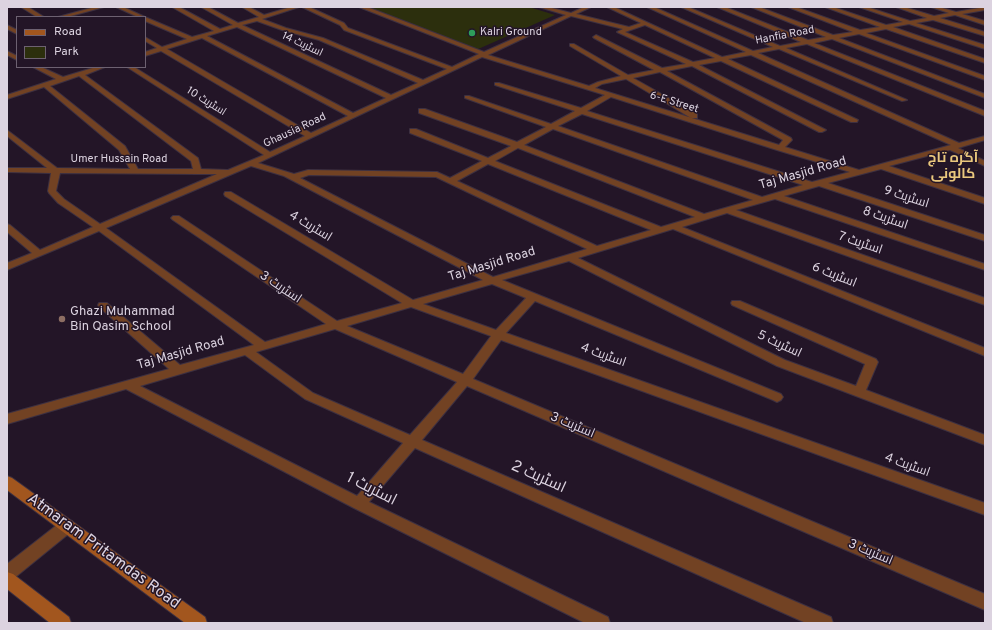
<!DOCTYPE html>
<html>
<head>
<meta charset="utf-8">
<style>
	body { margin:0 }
	#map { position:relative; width:992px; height:630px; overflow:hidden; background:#231527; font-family:Overpass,sans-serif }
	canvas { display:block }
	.frame { position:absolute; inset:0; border:8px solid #dcd3e0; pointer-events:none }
	.legend { position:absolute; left:16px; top:16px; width:130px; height:52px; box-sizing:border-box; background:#231527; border:1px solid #6d6171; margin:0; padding:5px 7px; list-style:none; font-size:12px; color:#dcd3e0 }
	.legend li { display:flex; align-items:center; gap:8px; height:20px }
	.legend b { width:20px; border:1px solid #6d6171 }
</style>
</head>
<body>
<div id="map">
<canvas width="992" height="630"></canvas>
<div class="frame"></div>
<ul class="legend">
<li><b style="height:5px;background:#a2561e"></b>Road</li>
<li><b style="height:11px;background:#2c2f0d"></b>Park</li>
</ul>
</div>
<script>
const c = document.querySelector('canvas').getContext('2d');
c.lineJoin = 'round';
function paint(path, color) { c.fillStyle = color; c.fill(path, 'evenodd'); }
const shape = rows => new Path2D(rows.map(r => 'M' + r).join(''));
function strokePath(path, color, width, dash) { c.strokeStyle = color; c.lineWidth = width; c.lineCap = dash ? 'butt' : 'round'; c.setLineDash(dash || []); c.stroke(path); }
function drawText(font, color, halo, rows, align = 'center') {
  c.font = font + ' Overpass,Cairo,sans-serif'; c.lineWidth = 3; c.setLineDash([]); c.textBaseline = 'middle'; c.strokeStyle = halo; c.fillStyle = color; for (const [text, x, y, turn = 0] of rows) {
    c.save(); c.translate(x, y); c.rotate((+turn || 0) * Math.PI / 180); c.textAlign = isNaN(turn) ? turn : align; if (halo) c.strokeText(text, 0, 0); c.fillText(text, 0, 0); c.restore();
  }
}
const green = shape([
	[361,7,529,7,555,15,476,50]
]);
const minor = shape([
	[21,7,28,7,44,17,37,17,21,7],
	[95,7,104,7,67,17,58,17,95,7],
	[116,7,123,7,145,17,138,17,116,7],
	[172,7,179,7,220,29,233,25,201,7,208,7,238,23,259,17,242,7,249,7,264,15,291,7,299,7,262,19,286,28,323,38,423,80,447,69,344,30,340,25,302,7,309,7,344,23,348,28,452,67,479,54,359,7,367,7,484,52,566,15,539,7,548,7,571,13,584,7,591,7,576,14,629,27,641,23,607,7,614,7,722,57,746,52,647,7,654,7,753,51,773,47,681,7,688,7,780,46,801,42,717,7,725,7,808,40,826,37,751,7,759,7,833,35,853,32,788,7,796,7,860,30,880,27,825,7,833,7,886,25,903,22,859,7,867,7,910,21,927,18,896,7,904,7,934,16,949,13,931,7,939,7,956,12,985,7,985,10,962,14,985,21,985,25,955,15,940,18,985,32,985,36,933,20,916,23,985,45,985,49,909,24,893,27,985,59,985,63,886,29,866,33,985,76,985,80,859,34,839,38,985,94,985,98,832,39,814,43,985,111,985,116,807,44,786,48,907,100,902,101,779,49,758,53,959,143,985,136,985,140,958,148,985,161,985,166,950,150,889,166,985,198,985,204,881,169,828,183,985,235,985,241,819,186,784,196,985,264,985,270,775,199,736,210,985,298,985,305,727,213,682,227,985,348,985,356,673,229,578,258,785,360,856,386,865,364,732,305,731,303,732,301,740,301,876,359,878,362,866,390,985,435,985,445,777,366,569,261,502,280,781,394,783,397,781,400,777,402,773,400,535,301,506,333,985,503,985,515,501,340,473,379,985,594,985,610,467,386,422,440,831,617,833,623,806,623,415,448,369,502,608,617,610,623,585,623,354,508,126,389,7,424,7,414,169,369,99,307,98,305,99,303,107,303,180,365,254,345,99,231,7,270,7,263,32,253,7,232,7,224,10,225,40,250,93,227,58,203,49,193,48,191,51,173,7,172,7,168,47,168,7,136,7,130,57,168,130,169,119,150,44,87,7,99,7,95,56,79,33,67,41,67,63,77,96,67,105,67,85,75,198,158,201,169,228,170,264,155,127,67,134,67,270,152,305,136,161,51,145,56,145,52,157,48,145,41,145,37,162,47,187,39,145,21,145,17,192,37,214,31,172,7],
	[571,16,623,29,617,32,686,64,662,68,596,35,593,37,594,38,654,70,628,75,574,44,570,44,570,46,621,76,598,82,589,86,488,55,571,16],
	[257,21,282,30,319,40,418,83,391,95,242,25,257,21],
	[645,25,715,58,693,62,625,32,645,25],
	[237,27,386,98,353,113,207,36,237,27],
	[202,38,348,116,311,133,167,49,202,38],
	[751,55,951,145,859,170,785,147,792,140,791,138,667,71,692,66,819,132,822,132,826,130,699,65,721,61,851,122,857,122,858,120,728,59,751,55],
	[482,57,605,95,581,108,499,83,495,83,495,85,575,111,551,124,469,96,465,96,465,98,546,127,517,142,425,109,419,109,419,113,511,146,488,158,416,129,410,129,410,133,482,161,450,178,437,172,308,170,294,174,258,163,482,57],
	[660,72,783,140,779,145,595,88,602,84,626,79,691,118,697,118,697,114,633,78,660,72],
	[79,76,191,161,193,169,138,169,125,146,50,86,79,76],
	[611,97,777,150,850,172,812,182,587,111,611,97],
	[582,114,803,185,762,197,558,126,582,114],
	[553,129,753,200,704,214,524,145,553,129],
	[518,148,695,217,661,227,495,161,518,148],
	[488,164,651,230,597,246,457,181,488,164],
	[251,166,284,176,483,280,413,300,231,192,225,192,224,194,225,196,402,303,337,321,179,216,173,216,171,218,173,220,326,324,265,342,106,228,251,166],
	[60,173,198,174,217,174,100,224,64,199,56,191,60,173],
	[309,175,436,177,587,249,493,277,300,178,309,175],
	[492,284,526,298,496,330,423,304,492,284],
	[411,307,491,336,463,374,347,326,411,307],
	[335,329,457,382,410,435,313,393,256,352,335,329],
	[245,355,305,399,403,443,357,496,140,386,245,355],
	[7,25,17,30,17,34,7,29,7,25],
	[7,51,17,56,17,60,7,55,7,51],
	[67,520,72,521,75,526,72,531,13,579,7,581,7,564,62,521,67,520]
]);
const secondary = shape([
	[7,476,12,478,205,617,207,623,185,623,7,490,7,476],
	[7,572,13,574,69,617,71,623,50,623,7,589,7,572]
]);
const markers = [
	[472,33,4,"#2e9e5b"],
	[62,319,4,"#8d6e63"]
];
const farPoinames = [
	["Kalri Ground",480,33]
];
const farStreetnames = [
	["Hanfia Road",785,36,-11],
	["اسٹریٹ 14",302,45,25],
	["اسٹریٹ 10",206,102,32],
	["6-E Street",674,103,17],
	["Ghausia Road",295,131,-25],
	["Umer Hussain Road",119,160]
];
const streetNames = [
	["Taj Masjid Road",803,174,-16],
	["اسٹریٹ 9",906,198,18],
	["اسٹریٹ 8",885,219,19],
	["اسٹریٹ 4",310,227,31],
	["اسٹریٹ 7",860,244,19],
	["Taj Masjid Road",492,265,-17],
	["اسٹریٹ 6",834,276,22],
	["اسٹریٹ 3",280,288,34],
	["اسٹریٹ 5",779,345,25],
	["Taj Masjid Road",181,354,-16],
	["اسٹریٹ 4",603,356,20],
	["اسٹریٹ 3",572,426,23],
	["اسٹریٹ 4",907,466,20],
	["اسٹریٹ 3",870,553,23]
];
const poiNames = [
	["Ghazi Muhammad",70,312],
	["Bin Qasim School",70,327]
];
const farDistrictnames = [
	["آگرہ تاج",953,159],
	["کالونی",953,175]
];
const nearStreetnames = [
	["اسٹریٹ 2",538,478,24],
	["اسٹریٹ 1",371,490,27],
	["Atmaram Pritamdas Road",103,552,36]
];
paint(green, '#2c2f0d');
strokePath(minor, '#3d3041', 2);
strokePath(secondary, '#3d3041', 2);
paint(minor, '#724223');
paint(secondary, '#a2561e');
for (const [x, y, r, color] of markers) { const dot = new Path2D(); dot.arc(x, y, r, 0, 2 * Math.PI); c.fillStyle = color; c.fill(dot); strokePath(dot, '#231527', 1.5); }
drawText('11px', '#dcd3e0', '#231527', farPoinames, 'left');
drawText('11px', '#dcd3e0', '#231527', farStreetnames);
drawText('13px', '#dcd3e0', '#231527', streetNames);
drawText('13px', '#dcd3e0', '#231527', poiNames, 'left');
drawText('bold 14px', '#e9c77d', '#231527', farDistrictnames);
drawText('16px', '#dcd3e0', '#231527', nearStreetnames);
</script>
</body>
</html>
